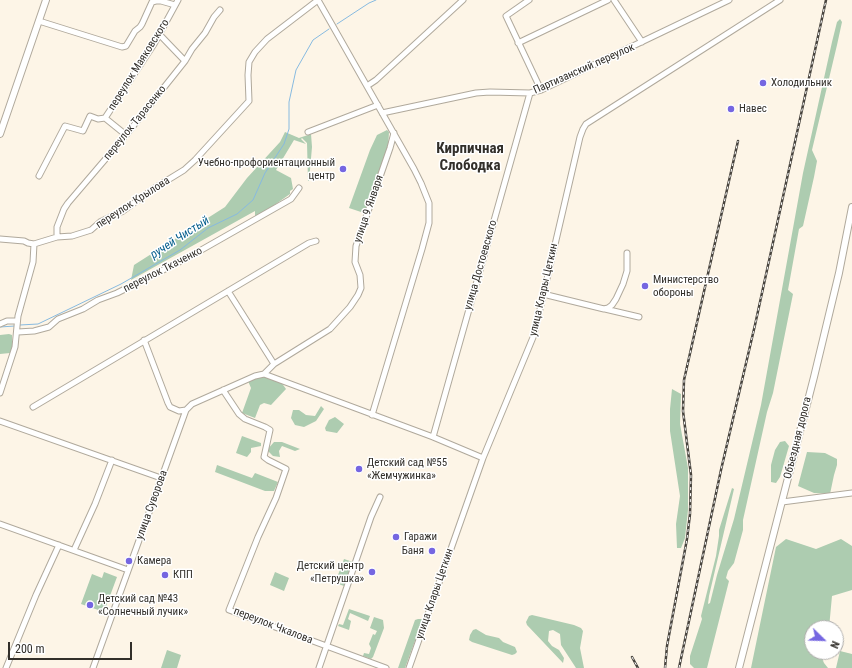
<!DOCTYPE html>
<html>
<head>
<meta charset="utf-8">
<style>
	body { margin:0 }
	#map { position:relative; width:852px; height:668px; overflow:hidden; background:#fdf5e7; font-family:"Roboto Condensed",sans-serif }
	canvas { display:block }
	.north { position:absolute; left:804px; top:620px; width:40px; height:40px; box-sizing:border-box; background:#fff; border:1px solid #adacaa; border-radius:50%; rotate:113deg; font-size:11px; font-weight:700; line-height:16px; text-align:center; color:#322f2a }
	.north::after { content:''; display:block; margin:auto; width:14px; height:18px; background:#7566e1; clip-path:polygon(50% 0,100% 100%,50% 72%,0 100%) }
	.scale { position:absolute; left:8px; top:642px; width:124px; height:18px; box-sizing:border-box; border:2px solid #322f2a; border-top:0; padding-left:5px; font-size:12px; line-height:14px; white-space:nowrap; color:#322f2a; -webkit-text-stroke:3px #fff; paint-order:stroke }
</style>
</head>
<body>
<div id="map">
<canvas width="852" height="668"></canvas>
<div class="north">N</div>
<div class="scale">200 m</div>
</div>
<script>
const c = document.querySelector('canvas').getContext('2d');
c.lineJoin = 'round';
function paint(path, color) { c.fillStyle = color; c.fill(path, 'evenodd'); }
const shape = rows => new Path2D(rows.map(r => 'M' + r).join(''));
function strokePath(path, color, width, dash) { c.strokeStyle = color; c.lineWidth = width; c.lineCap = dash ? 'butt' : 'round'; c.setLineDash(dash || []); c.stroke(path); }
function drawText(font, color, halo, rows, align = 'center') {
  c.font = font + ' "Roboto Condensed",sans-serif'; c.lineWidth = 3; c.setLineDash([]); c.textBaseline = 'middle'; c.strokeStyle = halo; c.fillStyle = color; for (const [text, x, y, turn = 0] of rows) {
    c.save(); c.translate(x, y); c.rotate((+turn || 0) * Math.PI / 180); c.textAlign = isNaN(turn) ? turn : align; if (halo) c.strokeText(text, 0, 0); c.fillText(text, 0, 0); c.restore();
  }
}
const green = shape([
	[840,19,842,22,837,45,812,150,817,161,814,177,803,226,799,229,788,290,793,294,773,393,767,412,743,520,743,530,734,563,728,571,726,578,729,581,707,668,694,668,690,664,690,656,702,619,701,616,716,556,719,536,719,530,732,488,734,489,709,596,708,604,710,603,717,575,734,519,761,405,803,173,832,42,837,22],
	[387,130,389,132,388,149,367,209,361,212,349,208,370,150,377,135],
	[285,132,299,138,311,134,312,147,309,181,308,181,307,143,302,138,301,139,306,144,294,140,276,170,291,178,293,189,290,191,290,194,256,218,255,215,255,211,131,280,134,265,225,207,247,178,280,142],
	[9,334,12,335,12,347,10,353,0,354,0,335],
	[265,376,281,382,286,389,271,405,264,403,260,405,255,418,242,413,251,388,248,381],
	[672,389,681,394,680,424,688,468,688,510,685,538,681,548,677,548,676,524,680,496,670,431,670,409],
	[321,406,324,409,316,421,304,427,295,425,291,418,293,410,299,410,306,415,315,416],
	[335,417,344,424,337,433,326,431,325,428,329,420],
	[242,436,261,443,261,446,251,448,251,452,247,457,236,453],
	[785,441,789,446,780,477,776,483,771,482,771,465,775,450,780,442],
	[274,442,282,442,300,449,295,451,282,446,279,451,280,457,273,456,267,450],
	[807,452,825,453,837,459,837,465,834,475,830,494,814,493,798,486],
	[217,465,252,478,255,473,278,482,274,491,265,491,215,472],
	[786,539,816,549,841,539,852,546,852,590,832,596,829,628,812,628,812,652,822,652,821,656,824,663,828,668,751,668,776,547],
	[344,559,353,562,344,586,333,582,336,575,338,575],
	[104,572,117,577,104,612,81,604,92,574,102,578],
	[275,572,289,578,284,591,270,585],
	[349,609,370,616,368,621,350,613,348,619,351,621,349,630,338,626,339,624,343,625],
	[532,615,574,625,581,628,583,631,580,648,584,668,576,668,561,645,560,634,553,630,549,631,548,641,552,646,559,650,564,658,563,663,527,625,526,622,529,616],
	[374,617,383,620,384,628,373,657,371,659,363,656,364,653,369,654,371,648,369,644,373,634,375,635,377,631,370,628],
	[418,619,423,619,405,668,398,668,415,620],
	[476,629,486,635,499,638,503,642,515,647,517,652,515,654,512,655,472,642,469,640,470,635,473,630],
	[167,650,181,655,177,668,161,668],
	[840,651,852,654,852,668,836,668]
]);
const stream = shape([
	[337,24,369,3,376,0],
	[20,325,38,324,121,284,180,250,208,228,237,214,253,200,265,173,284,144,289,129,289,102,296,70,313,40,329,29],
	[0,327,15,326]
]);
const minor = shape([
	[318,0,414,169,421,183,429,203,429,223,422,249,372,415],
	[529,0,506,16,541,90],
	[614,0,642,42],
	[39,21,122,47,126,46,135,31,140,27,142,24,152,2,156,1,161,1,175,5],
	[160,35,185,61],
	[518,43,608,0],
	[367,86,376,80,463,0],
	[382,113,476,93,490,92,530,93,541,90,729,0],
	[105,118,126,135],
	[308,132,378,105],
	[39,176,65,126,83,131,90,116,98,119,105,118,154,44,178,0],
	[57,237,57,227,64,209,68,203,126,135,185,61,192,49,205,33,214,17,220,10],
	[0,239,24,241,28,243,34,244,57,237,72,236,91,230,100,222,123,211,153,189,184,170,195,160,249,101,248,75,249,62,255,52,267,39,318,0],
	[228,291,274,364],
	[543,294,604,309,608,308,612,305,616,299,623,284,627,271,627,253],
	[605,309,639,317],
	[0,324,7,321,17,321],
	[18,332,34,331,49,327,58,319,83,309,98,300,117,293,189,257,291,199,299,188],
	[144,340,168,403,170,407,179,411,186,410,192,404,255,376,264,374,274,364,330,329,350,307,358,295,361,288,360,275,355,262,356,246,390,148,394,133],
	[264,374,433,437,483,458],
	[223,390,239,414,245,419,265,427,270,430,264,457,268,460,286,469,276,498,258,537,229,610,386,668],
	[0,393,15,347,18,316,33,262,34,244],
	[33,407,309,243,316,241],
	[0,421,161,478],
	[433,437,530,93],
	[782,502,852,493],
	[0,524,128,570],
	[74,550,95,504,112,460],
	[6,668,36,595,59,545],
	[93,668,186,410],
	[319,668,371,517,380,497],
	[409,668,483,458,534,335,580,137,583,129,586,124,780,0]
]);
const major = shape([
	[0,134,46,0],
	[739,668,814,377,839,273,852,207]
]);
const rail = shape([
	[632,657,638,668],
	[665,668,667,646,687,539,690,514,691,475,683,411,684,380,738,141],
	[679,668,721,470,755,325,826,0]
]);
const markers = [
	[763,83,4,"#7566e1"],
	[731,109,4,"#7566e1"],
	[343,169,4,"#7566e1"],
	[645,286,4,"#7566e1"],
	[359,469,4,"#7566e1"],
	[396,537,4,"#7566e1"],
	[432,551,4,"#7566e1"],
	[129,561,4,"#7566e1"],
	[372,572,4,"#7566e1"],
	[165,575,4,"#7566e1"],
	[90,605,4,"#7566e1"]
];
const streetNames = [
	["переулок Маяковского",139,65,-58],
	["Партизанский переулок",584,69,-24],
	["переулок Тарасенко",135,123,-51],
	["переулок Крылова",133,203,-33],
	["улица 9 Января",369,209,-71],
	["улица Достоевского",481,265,-74],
	["переулок Ткаченко",163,270,-27],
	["улица Клары Цеткин",544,290,-77],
	["Объездная дорога",798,438,-76],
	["улица Суворова",152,505,-70],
	["улица Клары Цеткин",435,594,-71],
	["переулок Чкалова",273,626,21]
];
const poiNames = [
	["Холодильник",771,83],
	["Навес",739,109],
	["Учебно-профориентационный",335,163,"right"],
	["центр",335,176,"right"],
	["Министерство",653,280],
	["обороны",653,293],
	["Детский сад №55",367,463],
	["«Жемчужинка»",367,476],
	["Гаражи",404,537],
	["Баня",424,551,"right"],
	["Камера",137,561],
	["Детский центр",364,566,"right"],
	["«Петрушка»",364,579,"right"],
	["КПП",173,575],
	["Детский сад №43",98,599],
	["«Солнечный лучик»",98,612]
];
const waterNames = [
	["ручей Чистый",180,238,-33]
];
const districtNames = [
	["Кирпичная",470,149],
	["Слободка",470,166]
];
paint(green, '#adccb0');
strokePath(stream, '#87bae0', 1);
strokePath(minor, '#b0a99c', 7);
strokePath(major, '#b0a99c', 8);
strokePath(minor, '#fff', 5);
strokePath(major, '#fff', 6);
strokePath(rail, '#47433d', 2.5);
strokePath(rail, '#fff', 1, [3]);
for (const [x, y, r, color] of markers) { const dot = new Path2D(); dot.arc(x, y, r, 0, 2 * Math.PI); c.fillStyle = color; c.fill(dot); strokePath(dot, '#fff', 1.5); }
drawText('11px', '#322f2a', '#fff', streetNames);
drawText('11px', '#322f2a', '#fff', poiNames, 'left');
drawText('italic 12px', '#005b8b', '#fff', waterNames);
drawText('bold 15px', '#322f2a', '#fff', districtNames);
</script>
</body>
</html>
